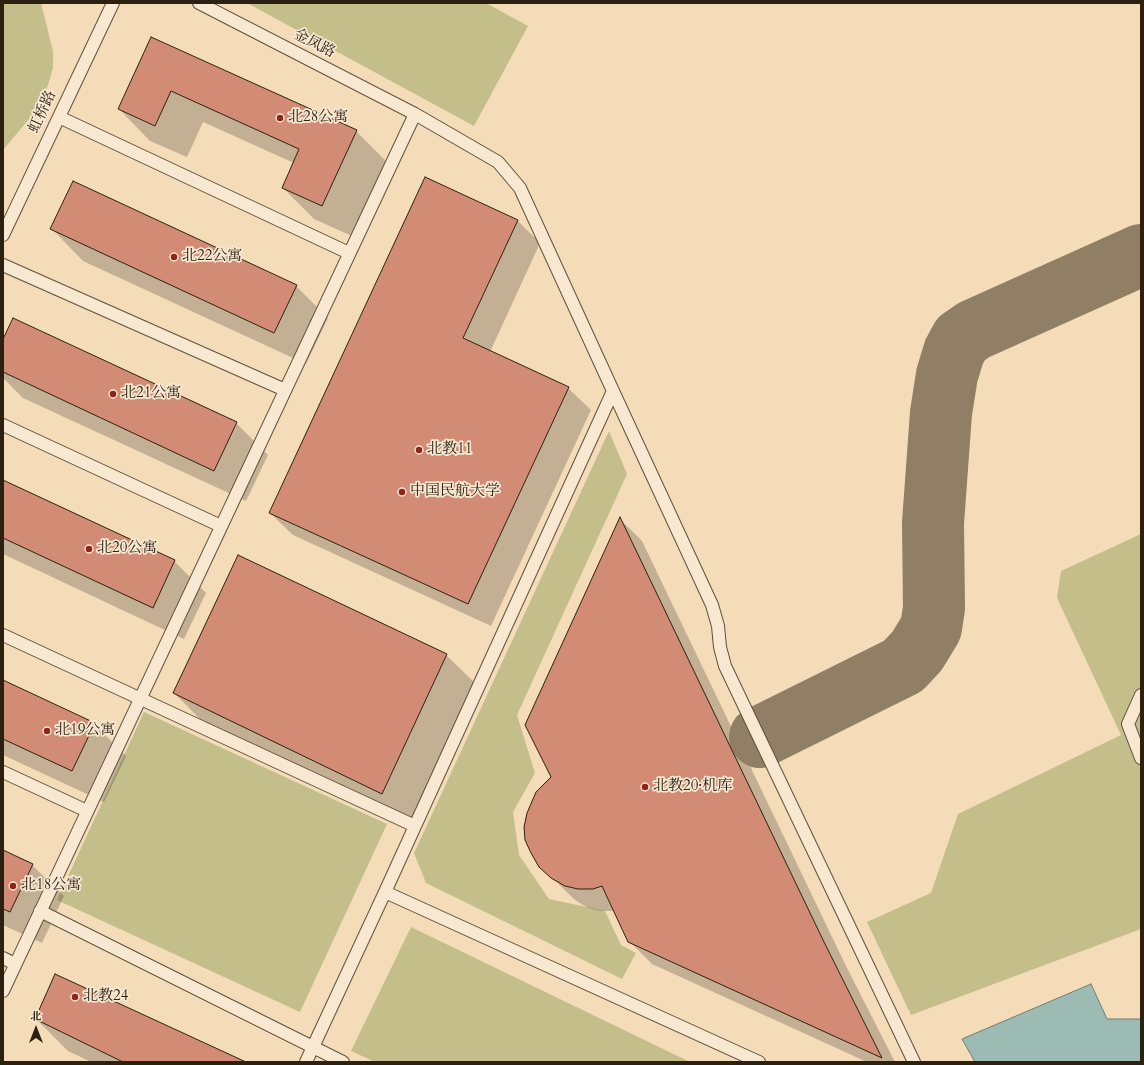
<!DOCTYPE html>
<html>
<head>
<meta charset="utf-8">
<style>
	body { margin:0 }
	#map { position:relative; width:1144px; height:1065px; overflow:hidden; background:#f4dcb9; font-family:Cardo,"Noto Serif SC",serif }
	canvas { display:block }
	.frame { position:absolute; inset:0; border:4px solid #2c2111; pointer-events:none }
	.north { position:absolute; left:16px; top:1009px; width:40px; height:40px; -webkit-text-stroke:3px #f8e8d2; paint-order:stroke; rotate:0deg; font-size:11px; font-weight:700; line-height:16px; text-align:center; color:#2c2111 }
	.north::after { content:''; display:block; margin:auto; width:14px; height:18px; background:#2c2111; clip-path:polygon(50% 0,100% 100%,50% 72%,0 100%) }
</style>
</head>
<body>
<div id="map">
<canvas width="1144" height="1065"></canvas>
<div class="frame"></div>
<div class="north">北</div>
</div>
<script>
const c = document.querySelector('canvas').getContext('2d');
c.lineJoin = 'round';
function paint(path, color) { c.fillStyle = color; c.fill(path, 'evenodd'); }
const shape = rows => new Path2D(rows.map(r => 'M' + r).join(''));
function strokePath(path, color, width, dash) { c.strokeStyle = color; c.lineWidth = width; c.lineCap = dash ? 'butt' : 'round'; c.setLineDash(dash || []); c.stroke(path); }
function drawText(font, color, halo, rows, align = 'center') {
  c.font = font + ' Cardo,"Noto Serif SC",serif'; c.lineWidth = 3.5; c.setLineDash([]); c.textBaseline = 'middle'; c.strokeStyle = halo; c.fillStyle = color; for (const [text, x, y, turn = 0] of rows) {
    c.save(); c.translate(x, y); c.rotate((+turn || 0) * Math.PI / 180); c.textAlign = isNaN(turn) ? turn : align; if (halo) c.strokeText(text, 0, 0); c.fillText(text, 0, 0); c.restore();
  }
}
const green = shape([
	[3,3,41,3,53,51,53,68,48,85,41,101,29,119,3,150],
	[247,3,486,3,528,26,474,126],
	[609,431,627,474,517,715,535,773,513,812,519,855,549,899,605,911,621,945,636,953,622,979,426,883,414,853],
	[1141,534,1141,929,911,1015,867,922,931,893,958,814,1121,735,1057,598,1061,571],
	[144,712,387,824,300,1012,57,900],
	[411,927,690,1062,375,1062,351,1051]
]);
const water = shape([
	[1091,984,1107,1019,1141,1019,1141,1062,975,1062,962,1039,1091,984]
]);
const shadow = shape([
	[151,38,356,131,388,163,354,237,314,219,283,188,294,163,203,122,187,157,150,141,119,109],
	[425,179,518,221,540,243,490,352,568,388,591,410,491,626,293,535,270,513],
	[52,229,296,286,328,318,306,364,83,261],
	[3,341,236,423,268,455,246,501,23,398,3,378],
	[3,481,174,561,206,593,184,639,3,554],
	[620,519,642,541,846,966,895,1062,867,1062,652,964,629,941,615,911,601,911,588,908,575,900,540,866,552,777],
	[446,655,478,686,414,825,206,725,174,693],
	[3,681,94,724,126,756,104,802,3,755],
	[3,851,32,865,64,896,42,943,3,925],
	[36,1019,243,1062,91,1062,68,1051]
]);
const taxiway = shape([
	[760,737,903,666,917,651,931,628,934,608,933,523,941,413,947,375,954,352,961,339,974,330,1141,255]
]);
const building = shape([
	[151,37,357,130,322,206,282,188,299,149,171,91,155,126,118,109,151,37],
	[425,177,518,220,463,338,569,387,468,604,269,513,425,177],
	[73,181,297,285,274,333,50,229,73,181],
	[13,318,237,422,214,471,3,372,3,339,13,318],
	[3,480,175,560,153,608,3,538,3,480],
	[620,517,824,942,882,1058,628,942,602,886,593,889,578,889,565,886,551,878,539,867,531,853,525,840,524,827,527,813,536,792,551,777,525,725,620,517],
	[238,555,447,654,382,794,173,693,238,555],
	[3,680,95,723,72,771,3,739,3,680],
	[3,850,33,864,10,912,3,909,3,850],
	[55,974,246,1062,123,1062,35,1019,55,974]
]);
const service = shape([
	[199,3,415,114,498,162,520,188,613,391,385,892,306,1062],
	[59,117,349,253],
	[3,235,113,3],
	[3,265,285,390],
	[613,391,712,605,718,626,720,647,725,666,914,1062],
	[3,425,221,526],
	[3,635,415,826],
	[1141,695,1128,724,1141,758],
	[3,772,87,811],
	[385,892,759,1062],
	[40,911,343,1062],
	[3,958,15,964],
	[3,991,415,114]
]);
const markers = [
	[280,118,4,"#8f2418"],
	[174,257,4,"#8f2418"],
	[113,394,4,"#8f2418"],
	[419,450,4,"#8f2418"],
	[402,492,4,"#8f2418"],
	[89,549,4,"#8f2418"],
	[47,731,4,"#8f2418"],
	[645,787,4,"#8f2418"],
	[13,886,4,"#8f2418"],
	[75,997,4,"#8f2418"]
];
const streetNames = [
	["金凤路",314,44,27],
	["虹桥路",43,112,-65]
];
const poiNames = [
	["北28公寓",288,118],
	["北22公寓",182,257],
	["北21公寓",121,394],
	["北教11",427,450],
	["中国民航大学",410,492],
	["北20公寓",97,549],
	["北19公寓",55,731],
	["北教20·机库",653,787],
	["北18公寓",21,886],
	["北教24",83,997]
];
paint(green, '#c3be8a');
paint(water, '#9cbbb2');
strokePath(water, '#6f7d72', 1);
paint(shadow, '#0003');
strokePath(taxiway, '#907e65', 62);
paint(building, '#d28b74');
strokePath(building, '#2c2111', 1);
strokePath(service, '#5e503b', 14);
strokePath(service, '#f8e8d2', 12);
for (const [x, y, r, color] of markers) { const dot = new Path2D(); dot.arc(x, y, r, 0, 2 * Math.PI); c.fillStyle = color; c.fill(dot); strokePath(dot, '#f8e8d2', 1.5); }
drawText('15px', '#2c2111', '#f8e8d2', streetNames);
drawText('15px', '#2c2111', '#f8e8d2', poiNames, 'left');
</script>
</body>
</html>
